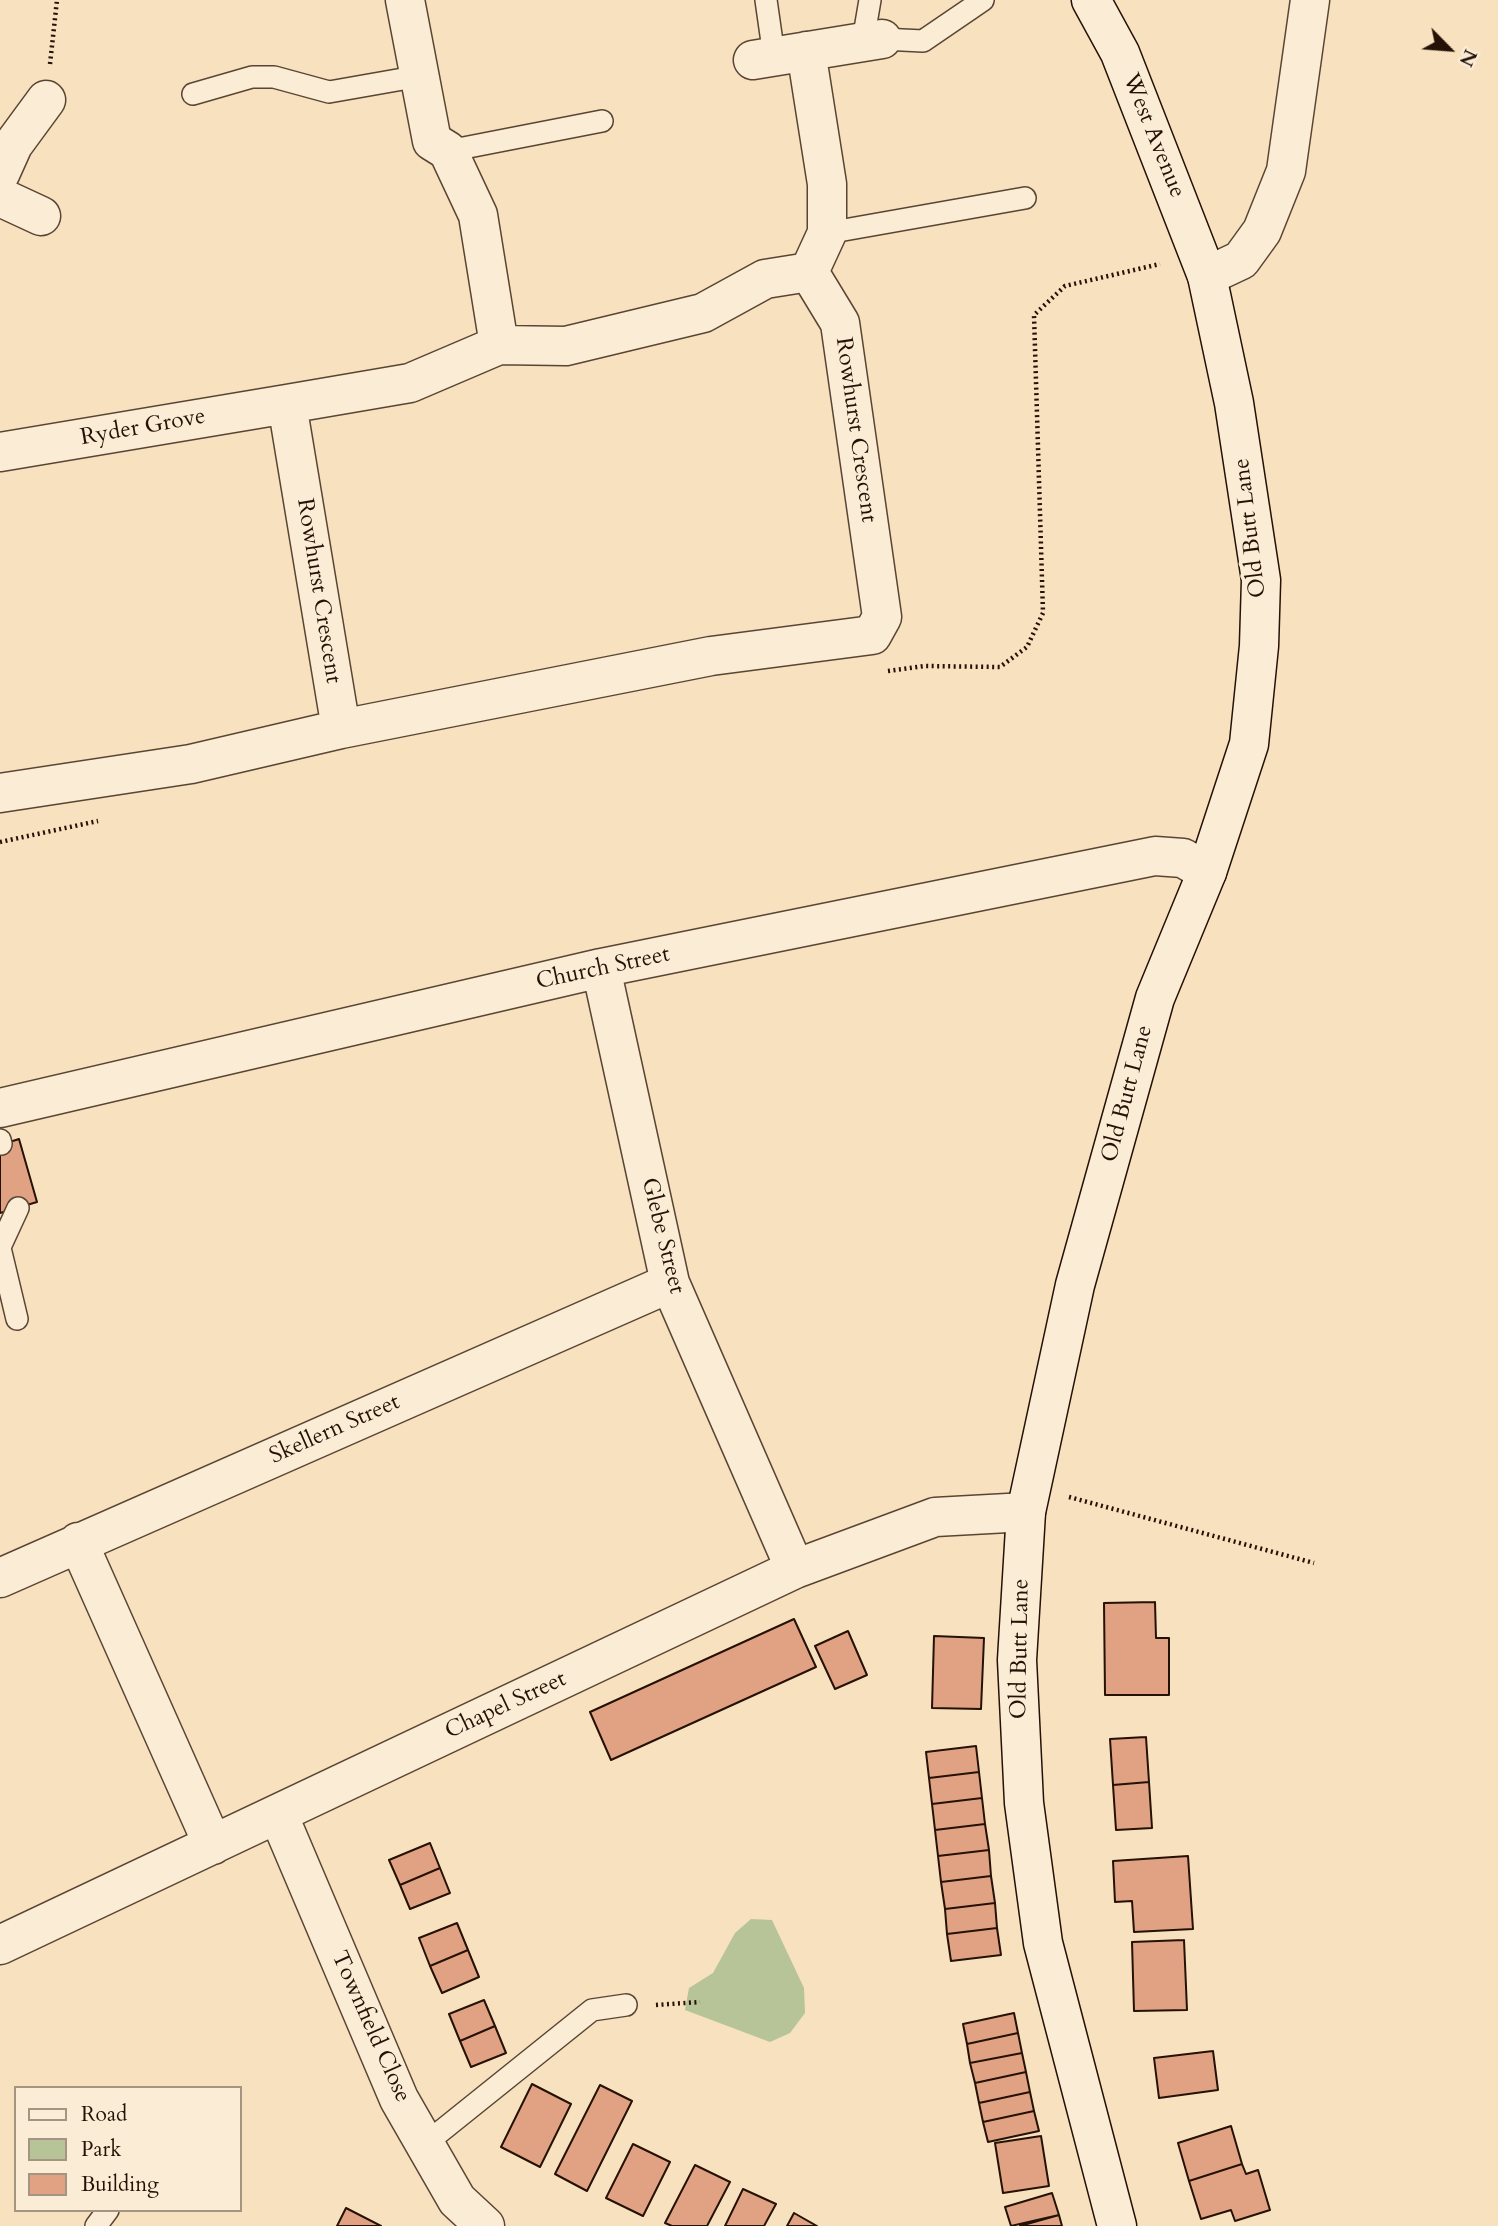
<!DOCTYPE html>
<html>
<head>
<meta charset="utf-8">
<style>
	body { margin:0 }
	#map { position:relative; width:1498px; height:2226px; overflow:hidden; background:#f7e1be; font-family:Cardo,serif }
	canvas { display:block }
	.legend { position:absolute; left:14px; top:2086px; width:228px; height:126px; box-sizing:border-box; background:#faecd5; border:2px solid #a59482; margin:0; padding:9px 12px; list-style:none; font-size:21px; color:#251106 }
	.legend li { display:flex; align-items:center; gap:14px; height:35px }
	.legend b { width:35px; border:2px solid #a59482 }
	.north { position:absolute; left:1414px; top:14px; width:70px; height:70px; -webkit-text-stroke:5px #faecd5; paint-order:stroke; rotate:115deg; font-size:19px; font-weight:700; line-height:28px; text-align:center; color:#251106 }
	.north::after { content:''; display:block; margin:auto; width:24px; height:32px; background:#251106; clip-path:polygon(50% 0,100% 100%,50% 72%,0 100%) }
</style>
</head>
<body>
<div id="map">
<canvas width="1498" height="2226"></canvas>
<ul class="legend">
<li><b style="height:9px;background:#faecd5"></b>Road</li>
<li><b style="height:19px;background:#b6c497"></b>Park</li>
<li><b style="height:19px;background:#e0a283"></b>Building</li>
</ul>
<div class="north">N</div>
</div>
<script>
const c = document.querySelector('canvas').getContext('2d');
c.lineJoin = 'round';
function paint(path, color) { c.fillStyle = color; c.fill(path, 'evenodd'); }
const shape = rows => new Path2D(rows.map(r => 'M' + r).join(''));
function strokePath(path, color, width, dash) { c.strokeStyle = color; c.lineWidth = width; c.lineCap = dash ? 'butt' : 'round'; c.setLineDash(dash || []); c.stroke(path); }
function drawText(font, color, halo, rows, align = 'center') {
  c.font = font + ' Cardo,serif'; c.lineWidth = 7; c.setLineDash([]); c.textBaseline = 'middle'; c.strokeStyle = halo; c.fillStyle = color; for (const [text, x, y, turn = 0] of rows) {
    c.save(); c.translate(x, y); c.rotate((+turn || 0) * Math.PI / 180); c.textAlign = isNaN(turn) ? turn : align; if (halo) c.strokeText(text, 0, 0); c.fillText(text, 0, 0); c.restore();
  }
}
const green = shape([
	[751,1919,772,1920,804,1988,805,2013,790,2033,770,2042,685,2010,689,1988,713,1973,735,1933]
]);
const building = shape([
	[19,1139,37,1202,0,1213,0,1145,19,1139],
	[1155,1602,1156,1638,1169,1638,1169,1695,1105,1695,1104,1603,1155,1602],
	[794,1619,816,1667,611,1760,590,1712,794,1619],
	[848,1631,867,1675,835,1689,815,1646,848,1631],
	[934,1636,984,1638,981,1709,932,1708,934,1636],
	[1146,1737,1149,1782,1113,1785,1110,1739,1146,1737],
	[976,1746,979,1772,929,1778,926,1752,976,1746],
	[979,1772,982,1798,932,1804,929,1778,979,1772],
	[1149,1782,1152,1828,1116,1830,1113,1785,1149,1782],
	[982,1798,985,1824,935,1830,932,1804,982,1798],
	[985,1824,989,1850,938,1856,935,1830,985,1824],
	[430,1843,440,1868,400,1885,389,1860,430,1843],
	[989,1850,991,1876,941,1882,938,1856,989,1850],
	[1188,1856,1193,1929,1134,1932,1132,1901,1115,1902,1113,1861,1188,1856],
	[440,1868,450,1893,410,1909,400,1885,440,1868],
	[991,1876,995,1903,945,1909,941,1882,991,1876],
	[995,1903,997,1928,947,1934,945,1909,995,1903],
	[457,1923,468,1950,430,1966,419,1938,457,1923],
	[997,1928,1001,1955,951,1961,947,1934,997,1928],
	[1184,1940,1187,2010,1134,2011,1132,1942,1184,1940],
	[468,1950,479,1977,442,1993,430,1966,468,1950],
	[484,2000,495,2026,460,2041,449,2014,484,2000],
	[1014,2013,1018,2033,967,2044,963,2024,1014,2013],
	[495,2026,506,2053,471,2067,460,2041,495,2026],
	[1018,2033,1022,2053,970,2063,967,2044,1018,2033],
	[1213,2051,1218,2090,1159,2098,1154,2058,1213,2051],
	[1022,2053,1026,2072,975,2083,970,2063,1022,2053],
	[1026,2072,1030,2092,979,2103,975,2083,1026,2072],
	[532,2084,571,2104,540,2167,501,2147,532,2084],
	[600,2085,632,2101,587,2191,555,2174,600,2085],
	[1030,2092,1034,2111,983,2122,979,2103,1030,2092],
	[1034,2111,1039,2131,988,2142,983,2122,1034,2111],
	[1231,2126,1242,2164,1189,2181,1178,2143,1231,2126],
	[1041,2136,1049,2186,1003,2193,995,2143,1041,2136],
	[633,2144,670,2162,643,2216,606,2198,633,2144],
	[1242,2164,1246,2174,1258,2170,1270,2210,1235,2221,1231,2210,1201,2219,1189,2181,1242,2164],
	[695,2165,730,2182,707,2226,672,2226,665,2223,695,2165],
	[743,2189,776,2204,764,2226,725,2226,743,2189],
	[1052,2193,1059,2215,1011,2226,1005,2207,1052,2193],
	[346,2208,381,2226,337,2226,346,2208],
	[794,2213,817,2226,787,2226,794,2213],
	[1059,2215,1062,2226,1020,2226,1059,2215]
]);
const path = shape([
	[50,64,57,0],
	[888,671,925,666,1000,667,1027,647,1043,613,1034,315,1065,286,1160,264],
	[0,842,98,821],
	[1069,1497,1314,1563],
	[656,2005,700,2002]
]);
const lane = shape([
	[766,0,774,56],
	[882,39,923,41,983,0],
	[863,41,870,0],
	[193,94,252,77,274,77,329,92,420,76],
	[448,151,602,121],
	[827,233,1025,198],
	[0,1140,1,1144],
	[0,1247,18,1208],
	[0,1248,17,1319],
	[425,2144,592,2010,626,2005],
	[96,2226,108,2210]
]);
const street = shape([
	[405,0,432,141,448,151,478,215,499,345],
	[806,51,827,184,827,233,809,272],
	[753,60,882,39],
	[0,174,13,145,46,100],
	[0,197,41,216],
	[1207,276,1241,260,1262,231,1286,171,1310,0],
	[0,452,287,404],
	[341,729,287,404,410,383,499,345,566,346,703,313,765,279,809,272],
	[0,793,191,764,341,729,711,656,872,635,882,617,840,323,809,272],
	[601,968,670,1283,795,1569],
	[0,1108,601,968,1155,856,1183,858,1207,872],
	[78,1542,213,1845],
	[0,1578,670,1283],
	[278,1814,399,2099,457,2200,485,2226],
	[0,1945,795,1569,935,1517,1026,1512]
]);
const secondary = shape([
	[1091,0,1120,53,1207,276,1234,403,1261,580,1259,646,1249,744,1207,872,1155,998,1075,1285,1026,1512,1017,1660,1024,1803,1043,1943,1117,2226]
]);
const streetNames = [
	["West Avenue",1153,136,68],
	["Ryder Grove",143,428,-10],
	["Rowhurst Crescent",855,430,82],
	["Old Butt Lane",1251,528,-97],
	["Rowhurst Crescent",318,591,81],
	["Church Street",603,969,-12],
	["Old Butt Lane",1128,1094,-75],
	["Glebe Street",662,1236,76],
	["Skellern Street",335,1430,-24],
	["Old Butt Lane",1021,1649,-89],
	["Chapel Street",506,1706,-25],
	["Townfield Close",370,2027,66]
];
paint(green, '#b6c497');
paint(building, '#e0a283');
strokePath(building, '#251106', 2);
strokePath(lane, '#5a4534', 24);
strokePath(street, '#5a4534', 41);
strokePath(secondary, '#251106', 41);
strokePath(path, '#251106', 4.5, [2, 3.5]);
strokePath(lane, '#faecd5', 21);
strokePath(street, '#faecd5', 38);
strokePath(secondary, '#faecd5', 38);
drawText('23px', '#251106', '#faecd5', streetNames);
</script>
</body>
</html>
